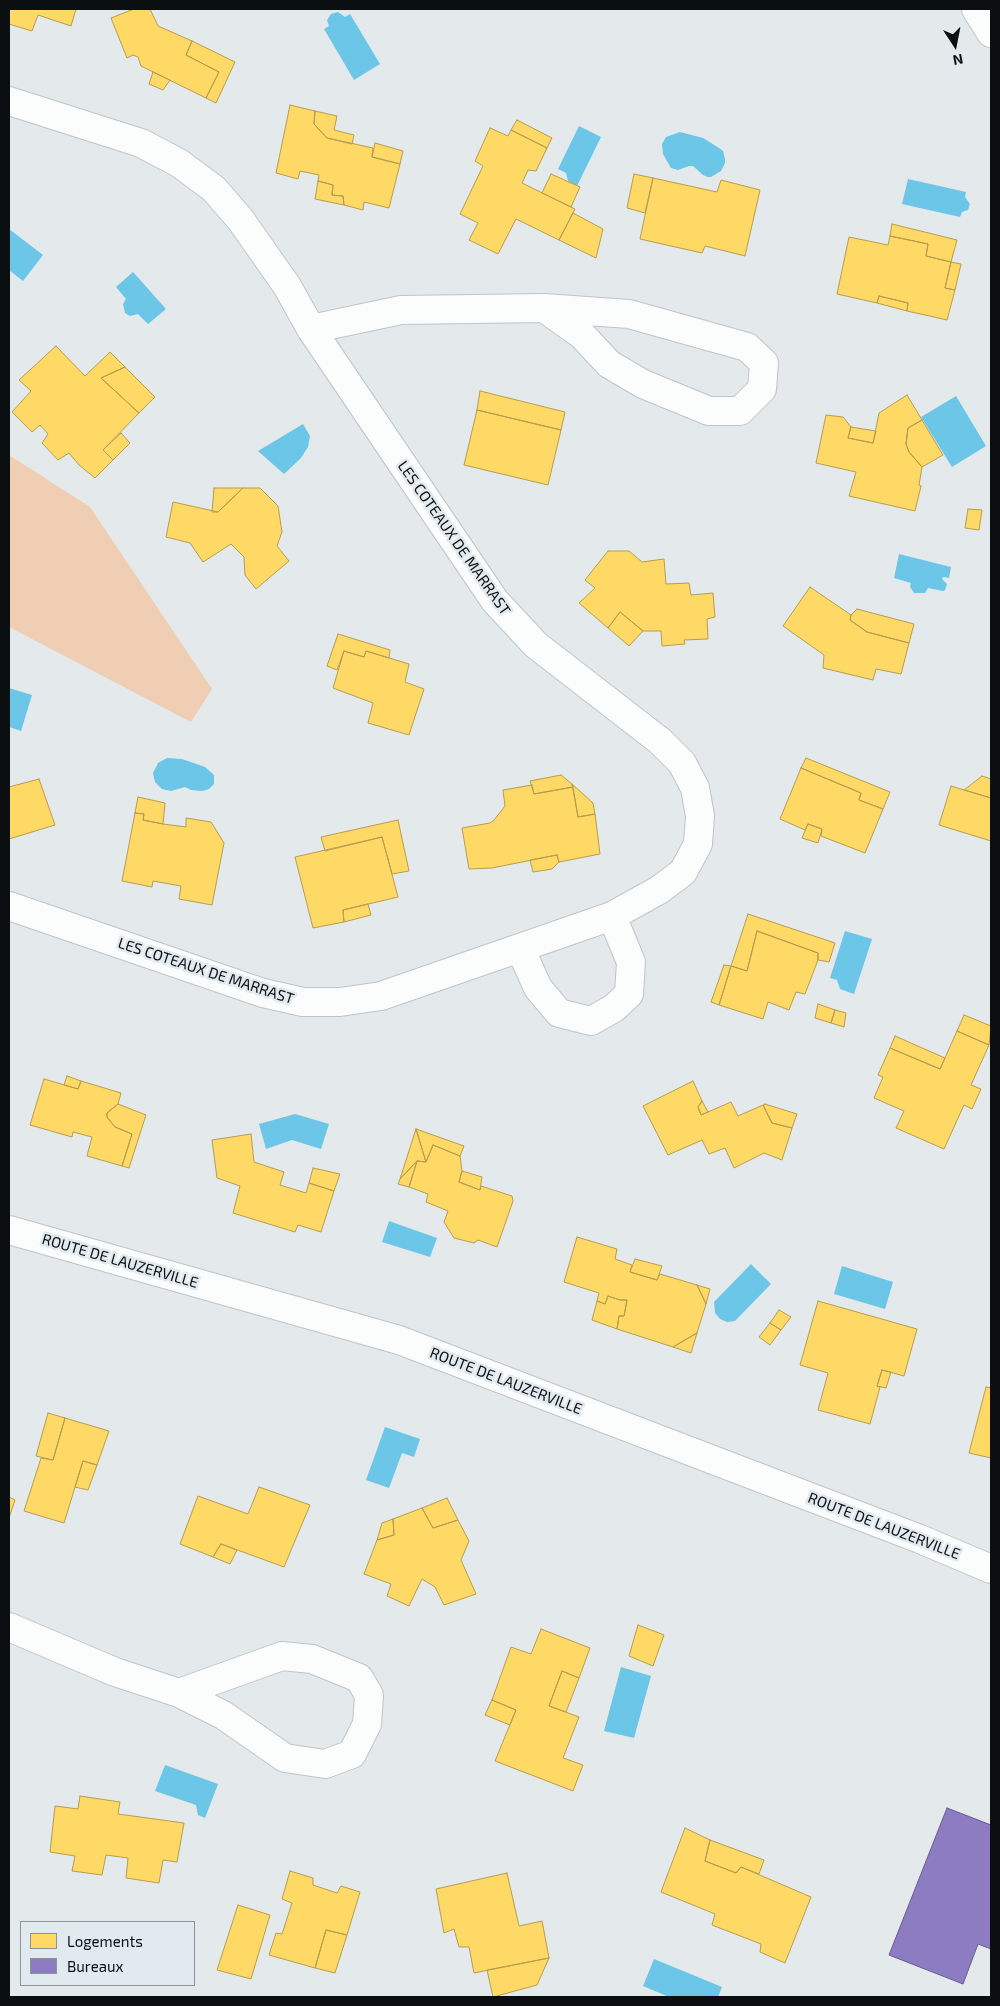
<!DOCTYPE html>
<html>
<head>
<meta charset="utf-8">
<style>
	body { margin:0 }
	#map { position:relative; width:1000px; height:2006px; overflow:hidden; background:#e4e9eb; font-family:"Exo 2",sans-serif }
	canvas { display:block }
	.frame { position:absolute; inset:0; border:10px solid #0c0f11; pointer-events:none }
	.legend { position:absolute; left:20px; top:1921px; width:175px; height:65px; box-sizing:border-box; background:#e1eaee; border:1px solid #8c9296; margin:0; padding:6px 9px; list-style:none; font-size:15px; color:#0c0f11 }
	.legend li { display:flex; align-items:center; gap:10px; height:25px }
	.legend b { width:25px; border:1px solid #8c9296 }
	.north { position:absolute; left:930px; top:20px; width:50px; height:50px; -webkit-text-stroke:4px #e1eaee; paint-order:stroke; rotate:169deg; font-size:14px; font-weight:700; line-height:20px; text-align:center; color:#0c0f11 }
	.north::after { content:''; display:block; margin:auto; width:18px; height:22px; background:#0c0f11; clip-path:polygon(50% 0,100% 100%,50% 72%,0 100%) }
</style>
</head>
<body>
<div id="map">
<canvas width="1000" height="2006"></canvas>
<div class="frame"></div>
<ul class="legend">
<li><b style="height:14px;background:#ffd966"></b>Logements</li>
<li><b style="height:14px;background:#8e7cc3"></b>Bureaux</li>
</ul>
<div class="north">N</div>
</div>
<script>
const c = document.querySelector('canvas').getContext('2d');
c.lineJoin = 'round';
function paint(path, color) { c.fillStyle = color; c.fill(path, 'evenodd'); }
const shape = rows => new Path2D(rows.map(r => 'M' + r).join(''));
function strokePath(path, color, width, dash) { c.strokeStyle = color; c.lineWidth = width; c.lineCap = dash ? 'butt' : 'round'; c.setLineDash(dash || []); c.stroke(path); }
function drawText(font, color, halo, rows, align = 'center') {
  c.font = font + ' "Exo 2",sans-serif'; c.lineWidth = 5; c.setLineDash([]); c.textBaseline = 'middle'; c.strokeStyle = halo; c.fillStyle = color; for (const [text, x, y, turn = 0] of rows) {
    c.save(); c.translate(x, y); c.rotate((+turn || 0) * Math.PI / 180); c.textAlign = isNaN(turn) ? turn : align; if (halo) c.strokeText(text, 0, 0); c.fillText(text, 0, 0); c.restore();
  }
}
const green = shape([
	[9,455,90,507,212,689,191,722,9,627]
]);
const water = shape([
	[338,12,345,17,350,14,380,64,354,80,324,29,329,26,327,20,331,14],
	[579,126,601,137,577,186,568,181,566,173,558,169],
	[680,132,703,138,719,148,723,151,725,159,725,163,721,171,711,177,708,177,703,175,693,166,689,166,678,170,671,168,663,154,662,144,666,137],
	[908,179,966,192,965,197,970,204,968,210,962,212,960,217,902,204],
	[9,229,43,255,23,281,9,270],
	[133,272,166,309,148,324,138,314,130,316,125,313,123,304,126,299,116,287],
	[956,396,986,446,952,467,921,417],
	[303,424,310,436,308,447,301,458,284,474,258,451],
	[899,554,951,567,949,578,943,577,942,579,947,584,945,590,943,591,928,588,925,593,914,593,910,587,911,583,894,578],
	[9,688,32,695,21,731,9,727],
	[167,758,182,759,205,767,214,775,214,784,209,789,202,791,191,790,185,787,171,791,162,789,155,782,153,773,158,763],
	[845,931,872,939,854,994,840,989,837,980,830,978],
	[295,1114,329,1124,321,1149,292,1140,266,1149,259,1124],
	[389,1221,437,1238,430,1257,382,1242],
	[751,1264,771,1284,735,1321,727,1322,720,1319,715,1313,714,1302],
	[842,1266,893,1282,885,1309,834,1294],
	[385,1427,420,1439,414,1457,402,1453,389,1488,366,1480],
	[621,1667,651,1676,634,1738,604,1731],
	[165,1765,218,1784,205,1818,198,1815,196,1805,155,1791],
	[654,1959,722,1987,718,1997,669,1997,643,1986]
]);
const homes = shape([
	[9,9,76,9,71,26,38,15,32,31,9,24,9,9],
	[134,9,150,9,158,26,192,41,186,55,219,72,206,98,141,66,138,57,133,55,127,58,111,18,134,9],
	[192,41,235,62,216,103,206,98,219,72,186,55,192,41],
	[153,72,170,80,163,90,149,84,153,72],
	[290,105,315,111,314,124,327,138,373,148,372,157,400,164,389,208,364,202,363,210,344,205,343,196,332,195,333,185,318,181,319,175,300,171,298,179,276,173,290,105],
	[315,111,337,116,334,130,354,135,352,144,327,138,314,124,315,111],
	[517,120,552,138,547,148,511,130,517,120],
	[490,128,508,136,511,130,547,148,536,171,528,170,522,183,575,209,559,240,516,219,498,254,469,240,478,223,460,214,483,166,475,161,490,128],
	[375,143,403,151,400,164,372,157,375,143],
	[551,174,580,187,571,207,542,193,551,174],
	[634,174,653,178,645,213,627,208,634,174],
	[653,178,717,192,721,180,760,190,745,256,705,246,702,253,640,239,653,178],
	[318,181,333,185,332,195,343,196,344,205,315,199,318,181],
	[573,213,603,229,596,258,559,240,573,213],
	[892,224,957,240,951,262,926,256,928,244,890,236,892,224],
	[890,236,928,244,926,256,951,262,945,288,955,290,947,320,907,311,908,303,879,296,877,303,837,294,849,237,888,245,890,236],
	[951,262,961,264,955,290,945,288,951,262],
	[879,296,908,303,907,311,877,303,879,296],
	[56,346,85,376,110,352,125,367,101,378,139,413,103,450,113,460,95,478,79,465,69,453,58,460,42,443,48,434,40,425,32,432,12,412,31,391,19,380,56,346],
	[125,367,155,397,139,413,101,378,125,367],
	[480,391,565,412,561,430,477,410,480,391],
	[907,395,922,420,908,428,906,444,909,452,922,467,919,485,921,486,915,511,849,496,856,472,816,463,826,415,843,417,851,427,848,438,873,443,879,413,907,395],
	[477,410,561,430,548,485,464,465,477,410],
	[922,420,943,455,922,467,909,452,906,444,908,428,922,420],
	[851,427,876,431,873,443,848,438,851,427],
	[121,433,130,443,113,460,103,450,121,433],
	[214,488,243,488,218,512,212,512,214,488],
	[243,488,260,488,278,506,282,532,277,546,289,561,256,589,245,575,244,557,231,544,203,562,190,543,166,537,173,502,218,512,243,488],
	[968,509,982,510,979,530,965,528,968,509],
	[608,551,629,551,642,562,664,559,666,584,689,583,691,595,713,593,715,617,707,619,708,639,684,640,685,644,662,646,661,631,643,631,620,612,608,628,579,603,595,588,585,580,608,551],
	[810,587,851,615,850,620,867,632,909,643,901,674,876,669,873,680,823,668,824,655,783,626,810,587],
	[857,609,914,624,909,643,867,632,850,620,851,615,857,609],
	[620,612,643,631,629,646,608,628,620,612],
	[338,634,390,650,389,658,366,651,364,657,344,651,337,670,327,666,338,634],
	[344,651,364,657,366,651,409,664,405,682,424,689,409,735,368,723,373,703,333,688,344,651],
	[806,758,890,792,883,809,859,800,861,793,801,768,806,758],
	[801,768,861,793,859,800,883,809,865,853,821,836,822,829,808,824,805,830,780,819,801,768],
	[561,775,572,784,573,787,534,794,530,781,561,775],
	[982,776,991,779,991,798,964,790,982,776],
	[39,779,55,825,9,839,9,787,39,779],
	[572,784,593,803,595,814,578,817,572,784],
	[532,785,534,794,573,787,578,817,595,814,600,854,559,862,557,855,492,868,469,869,462,828,490,823,494,820,505,806,503,790,532,785],
	[951,786,991,798,991,841,939,825,951,786],
	[138,797,165,803,163,824,143,820,144,814,135,813,138,797],
	[135,813,144,814,143,820,163,824,186,827,186,818,211,822,224,843,212,905,179,899,181,886,153,881,152,887,122,881,135,813],
	[398,820,409,871,392,874,382,837,325,851,321,837,398,820],
	[808,824,822,829,818,843,802,838,808,824],
	[382,837,398,897,343,910,344,922,313,928,295,857,382,837],
	[557,855,559,862,552,869,533,872,530,860,557,855],
	[368,904,371,915,344,922,343,910,368,904],
	[748,914,835,943,829,962,818,960,818,953,757,931,747,971,731,966,748,914],
	[757,931,818,953,818,960,805,994,796,992,789,1010,768,1002,763,1019,719,1005,731,966,747,971,757,931],
	[724,965,731,966,719,1005,711,1002,724,965],
	[818,1004,835,1010,831,1023,815,1018,818,1004],
	[835,1010,846,1013,844,1027,831,1023,835,1010],
	[964,1015,991,1026,989,1045,957,1031,964,1015],
	[957,1031,989,1045,971,1085,981,1089,972,1109,964,1105,944,1149,896,1128,904,1111,874,1098,883,1077,878,1075,890,1048,940,1069,957,1031],
	[895,1036,945,1058,940,1069,890,1048,895,1036],
	[67,1076,81,1081,78,1089,64,1085,67,1076],
	[44,1079,78,1089,81,1081,121,1093,118,1104,107,1113,107,1117,115,1127,132,1134,122,1166,87,1156,92,1137,73,1132,72,1137,30,1125,44,1079],
	[693,1081,702,1101,698,1107,701,1115,731,1102,738,1116,763,1105,772,1123,792,1128,782,1160,764,1153,734,1168,725,1148,709,1154,702,1140,668,1155,643,1106,693,1081],
	[702,1101,708,1112,701,1115,698,1107,702,1101],
	[118,1104,146,1115,129,1168,122,1166,132,1134,115,1127,107,1117,107,1113,118,1104],
	[765,1104,797,1114,792,1128,772,1123,763,1105,765,1104],
	[416,1129,426,1162,417,1161,400,1179,416,1129],
	[416,1129,464,1146,460,1156,433,1145,426,1162,416,1129],
	[251,1134,254,1162,284,1172,280,1185,306,1193,309,1183,334,1191,321,1232,298,1225,295,1232,233,1213,240,1186,217,1178,212,1140,251,1134],
	[433,1145,460,1156,462,1171,459,1182,480,1190,481,1186,512,1196,513,1201,497,1247,478,1240,474,1243,454,1238,444,1222,448,1211,426,1202,428,1194,409,1187,417,1161,426,1162,433,1145],
	[417,1161,409,1187,398,1184,400,1179,417,1161],
	[313,1168,340,1174,334,1191,309,1183,313,1168],
	[462,1171,482,1177,480,1190,459,1182,462,1171],
	[577,1237,617,1249,615,1259,632,1265,630,1272,657,1280,660,1274,697,1285,706,1304,697,1333,673,1347,617,1329,619,1316,624,1316,627,1300,620,1300,608,1296,605,1304,597,1301,599,1293,564,1282,577,1237],
	[635,1259,662,1266,657,1280,630,1272,635,1259],
	[697,1285,710,1289,706,1304,702,1295,697,1285],
	[608,1296,620,1300,627,1300,624,1316,619,1316,617,1329,592,1320,597,1301,605,1304,608,1296],
	[818,1301,917,1329,904,1376,882,1370,877,1386,880,1387,870,1424,818,1410,828,1373,800,1365,818,1301],
	[779,1310,791,1317,781,1330,770,1323,779,1310],
	[770,1323,781,1330,770,1345,759,1337,770,1323],
	[697,1333,691,1353,673,1347,697,1333],
	[882,1370,891,1372,886,1388,877,1386,882,1370],
	[986,1387,991,1388,991,1458,969,1453,986,1387],
	[48,1413,65,1418,53,1460,36,1456,48,1413],
	[65,1418,109,1431,97,1465,83,1461,64,1523,24,1511,41,1458,53,1460,65,1418],
	[83,1461,97,1465,88,1490,75,1487,83,1461],
	[259,1487,310,1505,284,1567,221,1544,213,1557,180,1544,198,1496,248,1514,259,1487],
	[9,1497,15,1500,9,1518,9,1497],
	[447,1498,458,1520,433,1528,422,1508,447,1498],
	[422,1508,433,1528,458,1520,469,1541,461,1560,476,1594,444,1605,435,1587,422,1579,409,1606,387,1596,391,1584,364,1574,377,1540,394,1535,393,1519,422,1508],
	[393,1519,394,1535,377,1540,382,1523,393,1519],
	[221,1544,237,1550,230,1564,213,1557,221,1544],
	[638,1625,664,1635,653,1666,629,1656,638,1625],
	[541,1629,590,1648,579,1678,562,1671,549,1706,579,1717,563,1758,583,1765,573,1791,495,1761,516,1710,492,1700,511,1647,531,1654,541,1629],
	[562,1671,579,1678,566,1712,549,1706,562,1671],
	[492,1700,516,1710,510,1725,485,1715,492,1700],
	[80,1796,120,1802,118,1814,184,1823,177,1862,163,1860,159,1883,126,1878,128,1858,106,1855,102,1875,72,1871,75,1856,50,1852,55,1806,78,1809,80,1796],
	[685,1828,710,1840,705,1861,736,1873,741,1867,811,1897,785,1963,760,1952,761,1944,712,1925,715,1914,661,1892,685,1828],
	[710,1840,764,1860,759,1874,741,1867,736,1873,705,1861,710,1840],
	[290,1871,313,1878,313,1885,337,1893,341,1886,360,1892,347,1935,326,1930,315,1968,269,1955,276,1933,282,1934,292,1903,282,1899,290,1871],
	[507,1873,519,1926,542,1921,549,1958,474,1973,469,1947,459,1947,454,1929,444,1933,436,1889,507,1873],
	[238,1905,270,1915,251,1979,217,1970,238,1905],
	[326,1930,347,1935,335,1973,315,1968,326,1930],
	[549,1958,537,1985,493,1997,487,1970,549,1958]
]);
const offices = shape([
	[947,1808,991,1825,991,1949,978,1944,963,1984,889,1955,947,1808]
]);
const minor = shape([
	[976,9,991,33],
	[9,101,141,143,179,163,214,189,240,219,287,286,311,329,495,601,536,645,660,741,682,763,695,788,700,816,698,844,683,872,659,890,612,916,381,996,340,1002,303,1002,263,993,9,906],
	[311,329,401,310,544,308,582,335,609,364,643,384,709,411,740,411,762,389,764,363,747,347,629,314,544,308],
	[520,948,538,988,559,1013,591,1021,614,1008,629,994,631,962,612,916],
	[9,1230,399,1340,920,1539,991,1569],
	[9,1627,115,1672,179,1693],
	[282,1656,312,1659,359,1678,369,1695,367,1724,352,1754,325,1764,285,1758,223,1715,179,1693,282,1656]
]);
const streetNames = [
	["LES COTEAUX DE MARRAST",454,538,55],
	["LES COTEAUX DE MARRAST",206,971,18],
	["ROUTE DE LAUZERVILLE",120,1261,16],
	["ROUTE DE LAUZERVILLE",506,1381,21],
	["ROUTE DE LAUZERVILLE",884,1526,21]
];
paint(green, '#efceb3');
paint(water, '#6cc6e8');
paint(homes, '#ffd966');
strokePath(homes, '#b69c4c', 1);
paint(offices, '#8e7cc3');
strokePath(offices, '#675b8e', 1);
strokePath(minor, '#c0c4c6', 30);
strokePath(minor, '#fbfcfc', 28);
drawText('15px', '#0c0f11', '#e1eaee', streetNames);
</script>
</body>
</html>
